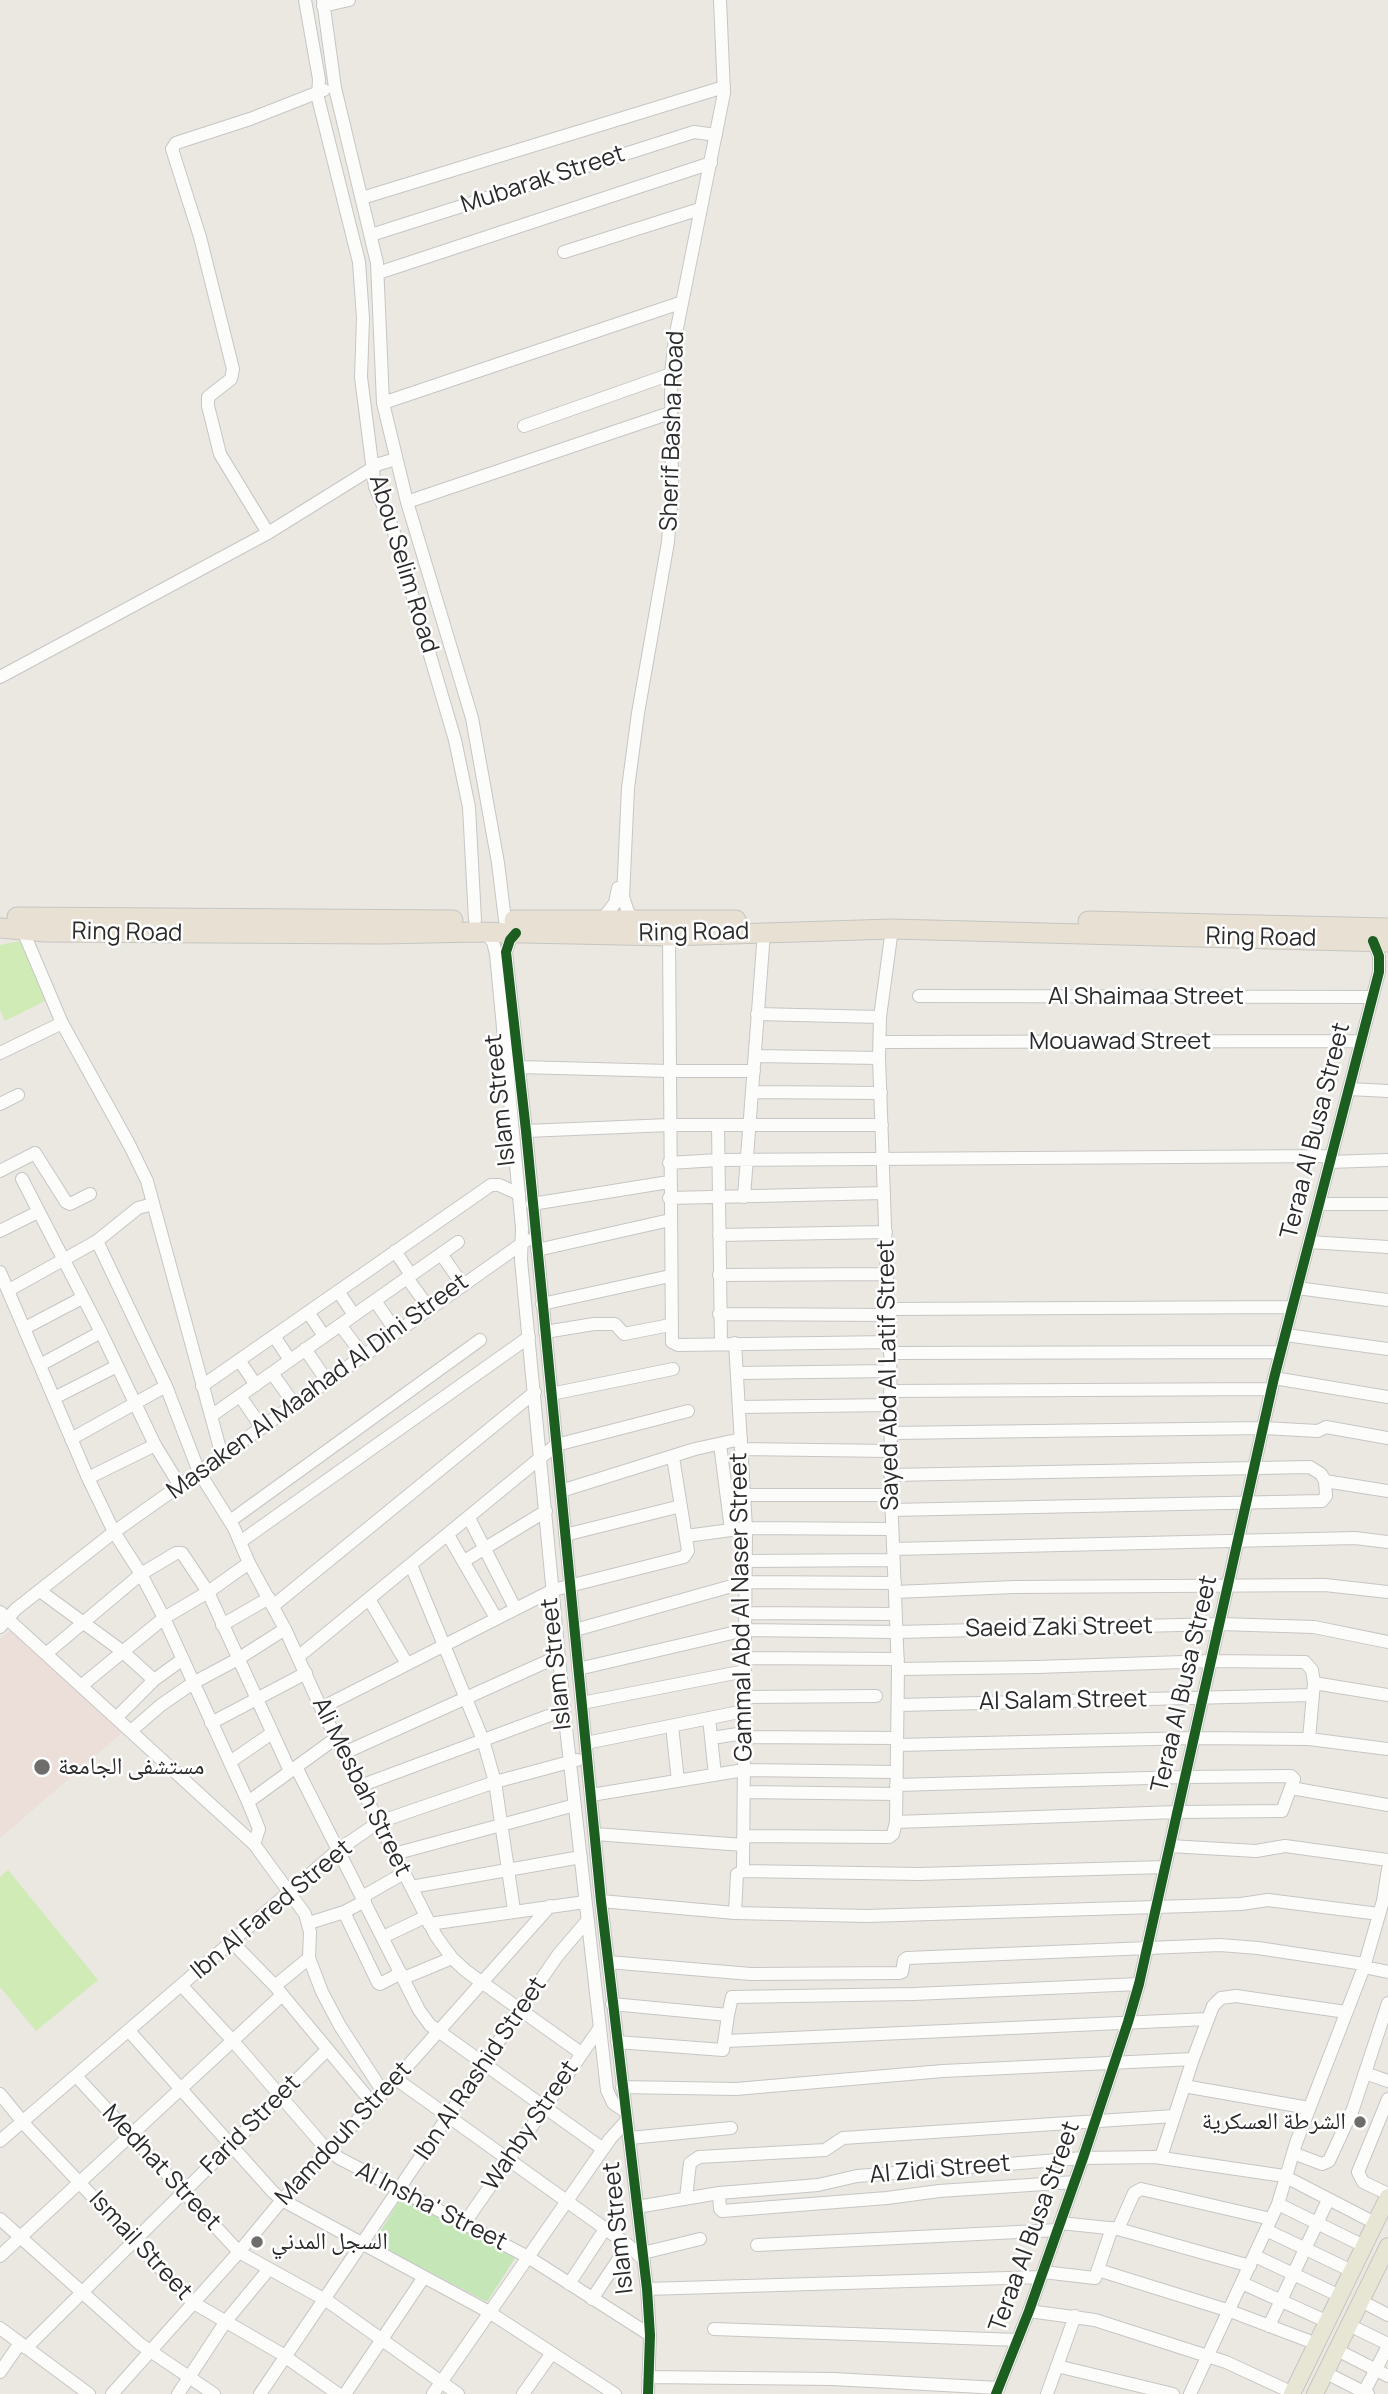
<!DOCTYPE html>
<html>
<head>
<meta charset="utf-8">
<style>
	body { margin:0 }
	canvas { display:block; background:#eae8e1 }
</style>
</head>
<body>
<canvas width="1388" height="2394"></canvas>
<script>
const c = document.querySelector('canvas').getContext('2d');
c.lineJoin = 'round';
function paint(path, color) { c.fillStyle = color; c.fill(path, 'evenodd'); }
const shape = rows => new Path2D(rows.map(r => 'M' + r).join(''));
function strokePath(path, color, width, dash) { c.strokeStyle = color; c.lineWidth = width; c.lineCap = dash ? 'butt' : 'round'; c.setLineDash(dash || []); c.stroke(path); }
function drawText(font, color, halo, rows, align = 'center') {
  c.font = font + ' Manrope,"Noto Naskh Arabic",sans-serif'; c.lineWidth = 5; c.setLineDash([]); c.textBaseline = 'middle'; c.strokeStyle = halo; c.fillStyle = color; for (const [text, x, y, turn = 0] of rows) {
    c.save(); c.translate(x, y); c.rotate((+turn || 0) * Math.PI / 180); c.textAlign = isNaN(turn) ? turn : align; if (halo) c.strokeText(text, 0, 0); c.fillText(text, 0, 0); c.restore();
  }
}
const medical = shape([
	[13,1628,123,1732,0,1838,0,1639]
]);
const green = shape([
	[403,2195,517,2255,487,2302,373,2243]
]);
const pitch = shape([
	[20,941,49,999,5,1021,0,1010,0,945],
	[8,1870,98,1980,36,2031,0,1987,0,1877]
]);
const minor = shape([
	[305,0,319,79,318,98,359,262,363,318,361,377,375,487,392,526,455,740,469,807,475,920],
	[323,0,335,88,377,263,383,403,407,502,472,718,498,863,505,920],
	[323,6,349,0],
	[362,198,724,87],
	[371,235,694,132,716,135],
	[564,252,700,209],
	[378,273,711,163],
	[383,403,680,303],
	[524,426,671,374],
	[407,502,670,413],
	[268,533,220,454,208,406,208,397,231,379,233,369,200,237,172,149,176,143,250,119,324,90],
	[0,677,268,533,379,464,396,459],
	[602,920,615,903,618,888],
	[635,920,628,912,623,897,628,788,638,713,668,542,672,491,671,374,675,338,724,93,720,0],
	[23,931,62,1023,130,1146,147,1181,222,1456],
	[485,932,493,942,496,954,522,1228,521,1260,564,1710,607,2090,613,2103,626,2112],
	[516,933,510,940,506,952,526,1131,601,1901,647,2289,650,2335,648,2394],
	[669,936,672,1342,678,1345,890,1342],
	[919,996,1372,997],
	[757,1014,880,1017],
	[880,1042,1361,1041],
	[0,1053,62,1023],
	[755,1056,879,1058],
	[519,1067,669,1071,754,1071],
	[1349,1089,1388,1091],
	[752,1092,881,1093],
	[0,1104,18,1095],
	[718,1125,721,1343],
	[526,1131,669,1125,882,1125],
	[1329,1162,1388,1160],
	[669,1163,718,1160,1331,1156],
	[0,1171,35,1153,66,1202,70,1204,90,1194],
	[22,1179,101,1332,155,1445,180,1486],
	[744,1197,764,932],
	[669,1198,884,1193],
	[532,1204,669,1182],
	[1319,1204,1388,1204],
	[0,1231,38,1212],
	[719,1235,886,1232],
	[97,1241,166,1386,199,1472,234,1528,249,1563,285,1629,321,1708,436,1936,452,1958,466,1971,581,2053],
	[1309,1242,1388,1247],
	[537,1250,670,1220],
	[395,1251,411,1275],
	[441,1254,462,1284],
	[0,1272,88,1478,114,1532,141,1574,164,1618,248,1802,259,1829,254,1844],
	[719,1275,888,1274],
	[407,1278,429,1308],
	[1297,1288,1388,1300],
	[9,1290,97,1241,138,1208,153,1204],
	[338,1291,354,1315],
	[375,1301,396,1331],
	[542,1304,670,1276],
	[888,1309,1292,1307],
	[308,1312,324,1336],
	[719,1314,890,1315],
	[340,1325,363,1355],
	[25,1328,82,1298],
	[545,1332,594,1324,615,1324,624,1334,670,1325],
	[1286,1335,1388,1349],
	[274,1336,290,1360],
	[735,1343,746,1528,743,1871],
	[305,1349,327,1381],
	[890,1353,1281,1352],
	[239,1360,256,1385],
	[40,1365,101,1332],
	[272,1373,294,1404],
	[737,1373,890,1371],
	[1274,1378,1388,1397],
	[202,1386,491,1185,499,1185,519,1194],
	[890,1391,1272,1389],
	[551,1394,673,1369],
	[240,1396,262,1428],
	[54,1398,117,1366],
	[739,1407,890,1405],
	[211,1416,458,1242],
	[890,1433,1264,1428,1318,1431,1326,1427,1388,1438],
	[71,1439,166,1386],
	[720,1444,731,1530],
	[741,1449,890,1451],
	[890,1475,1310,1467,1321,1474,1325,1481,1326,1496,1322,1501,891,1510],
	[88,1478,155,1445],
	[1325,1481,1388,1491],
	[561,1491,695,1449,741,1439],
	[744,1495,891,1495],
	[469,1518,515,1608],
	[230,1521,480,1340],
	[448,1535,496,1618],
	[565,1535,681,1506],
	[686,1536,746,1528,892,1529],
	[240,1542,529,1337],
	[893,1549,1355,1538,1388,1542],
	[464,1561,546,1511],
	[746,1561,893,1560],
	[411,1565,483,1740,495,1782,514,1910],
	[40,1591,122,1651,154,1680],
	[895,1592,1014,1587,1325,1585,1388,1592],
	[369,1599,407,1664],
	[273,1606,535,1392],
	[0,1612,254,1844,305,1914,310,1932,309,1958,322,1992,340,2026,383,2092],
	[745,1613,896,1614],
	[222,1625,269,1598],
	[0,1627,16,1609,114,1532,527,1240],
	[575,1630,746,1582,895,1583],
	[47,1653,141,1574,176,1553,182,1553,208,1592,290,1771],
	[298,1657,556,1445,688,1411],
	[745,1658,898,1659],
	[578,1669,745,1630,897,1632,1220,1624,1314,1627,1388,1642],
	[898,1669,1037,1667,1212,1661,1305,1662,1312,1670,1314,1683,1309,1739],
	[1314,1683,1388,1695],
	[81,1686,164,1618,208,1592,249,1563],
	[745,1697,876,1696],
	[582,1703,745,1671],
	[898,1705,1313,1695],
	[321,1708,553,1590,684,1557,688,1551,673,1457],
	[116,1718,154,1680,183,1659],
	[709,1718,715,1775],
	[211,1723,306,1673],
	[672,1726,678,1781],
	[131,1731,161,1705,193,1683,238,1659,285,1629],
	[744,1737,897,1738],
	[712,1738,744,1733],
	[586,1743,744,1711],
	[897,1745,1195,1738,1309,1739,1388,1749],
	[344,1753,559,1656],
	[230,1762,272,1733],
	[296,1767,419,2010,430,2025,603,2149],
	[360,1786,564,1710],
	[1291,1788,1388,1805],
	[744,1792,896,1794],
	[591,1795,744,1770,896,1772],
	[248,1802,336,1738],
	[896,1822,1177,1812,1282,1811,1294,1779,1291,1776,1185,1777,896,1785],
	[595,1834,743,1845],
	[743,1836,889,1837,893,1834,896,1822,898,1669,891,1495,890,1315,888,1309,879,1058,880,1017,892,929],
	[1170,1846,1256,1851,1285,1846,1388,1860],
	[394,1854,575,1805],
	[743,1871,919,1874,1165,1867],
	[411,1887,581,1857],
	[362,1897,404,1873],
	[601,1901,735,1913,867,1916,1188,1906,1241,1904,1268,1900,1379,1914],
	[344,1912,378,1983,380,1984,401,1973],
	[735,1913,737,1874,743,1871],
	[309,1923,344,1912,365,1901],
	[429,1924,585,1902],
	[383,1937,425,1917],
	[232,1942,275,1986,373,2104],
	[608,1962,751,1974,899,1973,902,1972,904,1960,907,1958,1220,1945,1258,1948,1364,1964],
	[1364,1967,1388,1972],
	[404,1978,452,1958],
	[182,1986,233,2041,321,2143,339,2158,528,2257,650,2335],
	[275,1986,309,1958],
	[612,2004,728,2015,723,2050,617,2042],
	[728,2015,732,1997,914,1994,1139,1984],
	[129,2031,272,2191,282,2200,489,2312,615,2394],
	[726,2041,1208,2019],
	[1365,2073,1388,2081],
	[76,2076,239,2252,329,2302,458,2394],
	[396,2079,628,2245,644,2260],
	[1184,2086,1309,2108],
	[622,2087,736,2089,943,2071,1193,2059],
	[0,2094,27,2127,192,2302,280,2353,338,2394],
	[1388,2099,1358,2172,1363,2182,1388,2194],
	[630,2138,731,2128],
	[0,2141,338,1850,379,1822,495,1782,577,1760],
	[1293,2153,1322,2164,1329,2161,1353,2109,1388,2003],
	[1161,2157,1193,2059,1213,2006,1221,1998,1236,1996,1346,2012],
	[719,2193,720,2209,722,2211,887,2198,939,2191,1075,2182],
	[686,2198,690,2163,699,2157,825,2150,843,2138,1174,2116],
	[1278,2204,1364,2246],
	[637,2207,719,2193,818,2185,857,2176,1083,2158,1155,2157,1284,2176,1375,2223],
	[0,2219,140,2344,214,2394],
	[1060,2223,1118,2229,1250,2266],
	[464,2224,599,2029],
	[1118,2229,1134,2193,1141,2189,1271,2219],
	[1266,2230,1352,2271],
	[757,2245,1058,2230],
	[643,2253,700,2239],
	[0,2256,282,1995],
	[1255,2256,1340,2296],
	[1098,2270,1230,2311,1317,2344],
	[1043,2272,1095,2278,1112,2228],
	[1242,2283,1328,2322],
	[569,2284,605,2229],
	[647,2289,1041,2277],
	[592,2299,628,2245],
	[1361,2301,1388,2315],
	[1029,2311,1095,2320,1226,2362,1293,2393],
	[1349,2325,1388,2344],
	[1269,2326,1328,2200],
	[0,2328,89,2394],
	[714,2329,1018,2340],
	[26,2348,327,2050],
	[1337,2350,1388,2376],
	[1057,2366,1173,2394],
	[0,2372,20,2343],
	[1326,2373,1368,2394],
	[648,2377,833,2379,999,2388],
	[112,2394,239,2252,282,2200,396,2079,550,1906],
	[178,2394,226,2321,269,2269],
	[260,2394,520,2010,558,1955,587,1921],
	[345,2394,424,2277],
	[433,2394,610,2139,627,2120],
	[523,2394,552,2353],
	[996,2394,1029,2311,1083,2158,1128,2022,1139,1984,1274,1378,1379,972,1379,956,1373,941],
	[1047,2394,1075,2316],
	[1190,2394,1278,2204,1296,2143,1364,1967,1383,1901,1388,1869],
	[1363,2394,1388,2346]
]);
const major = shape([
	[1292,2394,1388,2197],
	[1315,2394,1388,2246]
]);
const highway = shape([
	[17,917,453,920],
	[514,920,736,920],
	[1088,921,1388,928],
	[0,928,45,932,383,934,476,932,669,936,892,929,1388,942]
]);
const cycleway = shape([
	[516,933,510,940,506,952,526,1131,601,1901,647,2289,650,2335,648,2394],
	[996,2394,1029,2311,1083,2158,1128,2022,1139,1984,1274,1378,1379,972,1379,956,1373,941]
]);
const markers = [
	[42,1767,9,"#6e6d6b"],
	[1360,2122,7,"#6e6d6b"],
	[257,2242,7,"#6e6d6b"]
];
const streetNames = [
	["Mubarak Street",543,180,-18],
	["Sherif Basha Road",673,431,-88],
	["Abou Selim Road",403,564,73],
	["Ring Road",127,933,1],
	["Ring Road",694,933,-1],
	["Ring Road",1261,938,1],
	["Al Shaimaa Street",1146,997],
	["Mouawad Street",1120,1042],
	["Islam Street",501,1100,-96],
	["Teraa Al Busa Street",1316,1131,-76],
	["Sayed Abd Al Latif Street",889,1375,-91],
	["Masaken Al Maahad Al Dini Street",318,1387,-36],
	["Gammal Abd Al Naser Street",742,1607,-91],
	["Saeid Zaki Street",1059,1628,-1],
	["Islam Street",557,1664,-96],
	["Teraa Al Busa Street",1185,1684,-77],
	["Al Salam Street",1063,1701,-1],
	["Ali Mesbah Street",361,1787,64],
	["Ibn Al Fared Street",272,1910,-40],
	["Ibn Al Rashid Street",481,2069,-56],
	["Farid Street",251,2125,-45],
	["Wahby Street",531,2126,-56],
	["Mamdouh Street",344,2134,-47],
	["Medhat Street",161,2168,47],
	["Al Zidi Street",940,2170,-5],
	["Al Insha' Street",431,2207,27],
	["Teraa Al Busa Street",1035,2227,-70],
	["Islam Street",619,2228,-96],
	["Ismail Street",140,2246,47]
];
const poiNames = [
	["مستشفى الجامعة",58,1767],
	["الشرطة العسكرية",1346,2122,"right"],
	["السجل المدني",271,2242]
];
paint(medical, '#ecded9');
paint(green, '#c5e7b8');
paint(pitch, '#d0ebb6');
strokePath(minor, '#c7c6c6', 14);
strokePath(major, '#c5c5c2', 18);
strokePath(highway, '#c5c5c2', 21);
strokePath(minor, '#fcfcfa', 12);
strokePath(major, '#e7e5d3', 16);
strokePath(highway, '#e9e0d4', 19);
strokePath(cycleway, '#1b5e20', 10);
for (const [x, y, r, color] of markers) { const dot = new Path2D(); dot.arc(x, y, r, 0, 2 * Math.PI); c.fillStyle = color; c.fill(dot); strokePath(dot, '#fff', 2.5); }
drawText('24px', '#2b2b2b', '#fff', streetNames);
drawText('24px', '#2b2b2b', '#fff', poiNames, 'left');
</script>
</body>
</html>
